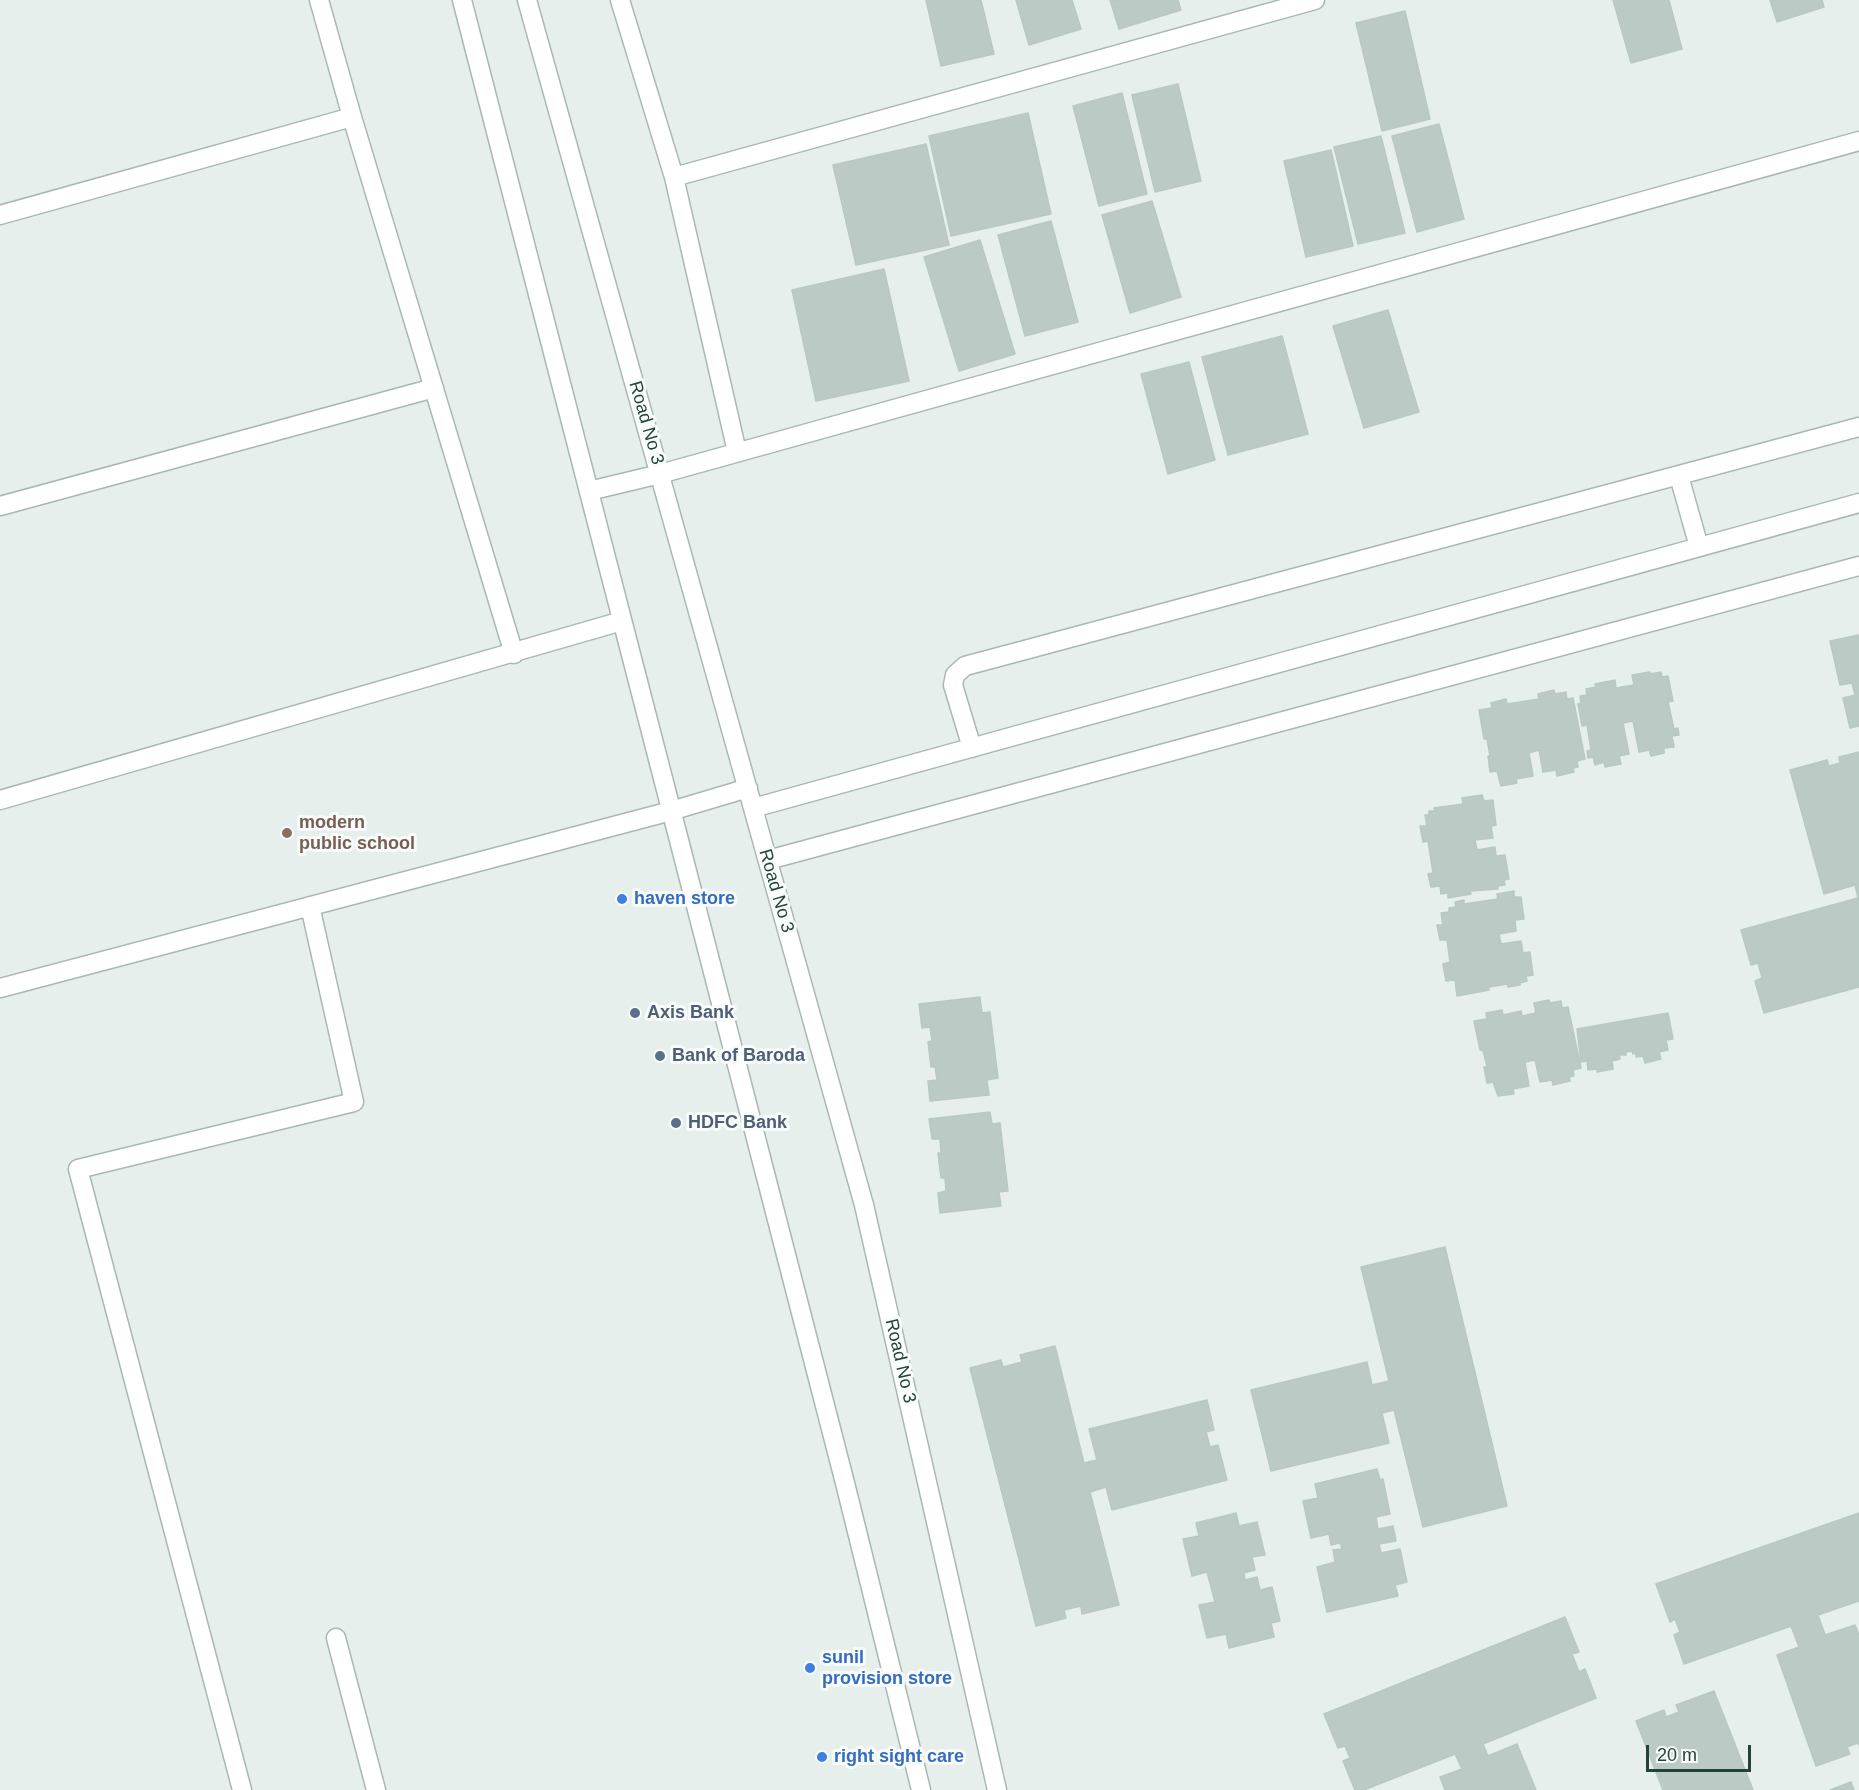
<!DOCTYPE html>
<html>
<head>
<meta charset="utf-8">
<style>
	body { margin:0 }
	#map { position:relative; width:1859px; height:1790px; overflow:hidden; background:#e6efeb; font-family:Helvetica,sans-serif }
	canvas { display:block }
	.scale { position:absolute; left:1646px; top:1745px; width:105px; height:27px; box-sizing:border-box; border:3px solid #24423a; border-top:0; padding-left:8px; font-size:18px; line-height:21px; white-space:nowrap; color:#24423a; -webkit-text-stroke:4px #f7fbf9; paint-order:stroke }
</style>
</head>
<body>
<div id="map">
<canvas width="1859" height="1790"></canvas>
<div class="scale">20 m</div>
</div>
<script>
const c = document.querySelector('canvas').getContext('2d');
c.lineJoin = 'round';
function paint(path, color) { c.fillStyle = color; c.fill(path, 'evenodd'); }
const shape = rows => new Path2D(rows.map(r => 'M' + r).join(''));
function strokePath(path, color, width, dash) { c.strokeStyle = color; c.lineWidth = width; c.lineCap = dash ? 'butt' : 'round'; c.setLineDash(dash || []); c.stroke(path); }
function drawText(font, color, halo, rows, align = 'center') {
  c.font = font + ' Helvetica,sans-serif'; c.lineWidth = 6; c.setLineDash([]); c.textBaseline = 'middle'; c.strokeStyle = halo; c.fillStyle = color; for (const [text, x, y, turn = 0] of rows) {
    c.save(); c.translate(x, y); c.rotate((+turn || 0) * Math.PI / 180); c.textAlign = isNaN(turn) ? turn : align; if (halo) c.strokeText(text, 0, 0); c.fillText(text, 0, 0); c.restore();
  }
}
const building = shape([
	[926,0,981,0,994,54,941,66,926,0],
	[1016,0,1072,0,1081,29,1029,45,1016,0],
	[1110,0,1178,0,1181,10,1119,29,1110,0],
	[1613,0,1669,0,1682,49,1631,63,1613,0],
	[1770,0,1822,0,1824,7,1777,22,1770,0],
	[1405,11,1430,119,1382,131,1356,23,1405,11],
	[1178,84,1201,181,1155,192,1132,95,1178,84],
	[1122,93,1147,194,1099,206,1073,106,1122,93],
	[1028,113,1051,214,951,236,929,136,1028,113],
	[1439,124,1464,219,1417,232,1392,136,1439,124],
	[1381,136,1405,233,1358,244,1334,147,1381,136],
	[926,144,949,245,856,265,833,165,926,144],
	[1331,150,1353,246,1306,257,1284,161,1331,150],
	[1152,201,1181,297,1130,313,1102,215,1152,201],
	[1051,221,1078,322,1025,336,998,235,1051,221],
	[980,240,1015,354,959,371,924,257,980,240],
	[884,269,909,381,816,401,792,290,884,269],
	[1388,310,1419,412,1364,428,1333,326,1388,310],
	[1282,336,1308,434,1228,455,1202,357,1282,336],
	[1189,362,1215,460,1168,474,1141,374,1189,362],
	[1859,635,1859,726,1850,728,1843,698,1855,695,1852,683,1840,685,1830,641,1859,635],
	[1650,672,1650,674,1661,672,1662,677,1668,676,1673,701,1668,702,1674,729,1678,728,1679,735,1672,736,1674,747,1664,748,1664,753,1651,756,1649,750,1639,752,1633,721,1623,723,1629,754,1619,756,1621,764,1605,767,1604,762,1595,765,1593,757,1588,758,1587,751,1591,750,1587,725,1582,726,1578,704,1581,703,1580,696,1587,695,1586,689,1596,687,1595,684,1615,680,1616,688,1634,685,1632,675,1650,672],
	[1554,690,1555,694,1566,692,1567,699,1573,698,1585,759,1577,761,1578,767,1573,768,1574,772,1557,776,1556,770,1543,772,1539,750,1529,753,1533,776,1516,779,1517,783,1501,786,1497,771,1490,772,1488,756,1490,756,1487,739,1484,739,1479,710,1492,708,1491,703,1506,699,1507,704,1539,699,1538,694,1554,690],
	[1859,752,1859,987,1764,1013,1755,981,1762,978,1758,963,1751,965,1741,930,1858,898,1855,885,1824,894,1790,770,1827,760,1829,766,1840,763,1839,757,1859,752],
	[1482,795,1484,801,1493,800,1496,825,1491,826,1493,838,1475,840,1477,850,1495,847,1496,856,1505,855,1509,879,1504,880,1505,885,1498,886,1498,889,1470,891,1471,894,1448,898,1448,893,1441,894,1440,886,1431,887,1428,874,1433,873,1428,841,1423,842,1420,826,1427,826,1425,815,1429,815,1429,811,1435,811,1434,808,1463,804,1462,798,1482,795],
	[1514,891,1514,897,1521,897,1524,919,1515,920,1516,931,1499,934,1501,944,1521,941,1523,953,1530,952,1533,975,1526,976,1527,981,1520,983,1520,985,1508,987,1507,984,1489,987,1489,990,1457,996,1455,980,1446,981,1443,964,1450,962,1447,940,1440,940,1437,925,1443,925,1441,913,1449,912,1449,908,1456,907,1455,902,1464,900,1464,904,1498,899,1497,894,1514,891],
	[980,997,982,1013,990,1012,998,1078,987,1080,989,1095,930,1101,928,1081,937,1080,935,1067,931,1067,928,1042,932,1041,930,1027,922,1028,919,1004,980,997],
	[1549,1000,1550,1003,1561,1001,1562,1008,1568,1007,1581,1068,1573,1070,1574,1076,1569,1077,1570,1081,1553,1085,1552,1080,1540,1082,1535,1060,1525,1062,1529,1086,1513,1089,1514,1094,1498,1096,1493,1082,1487,1083,1484,1067,1487,1067,1483,1050,1480,1050,1474,1021,1487,1019,1486,1013,1502,1010,1503,1015,1521,1011,1522,1016,1536,1013,1534,1003,1549,1000],
	[1668,1013,1673,1039,1666,1040,1668,1050,1659,1052,1661,1059,1645,1063,1643,1056,1636,1057,1636,1053,1633,1054,1632,1051,1626,1052,1626,1055,1619,1055,1620,1059,1612,1061,1613,1069,1597,1072,1597,1069,1588,1070,1587,1061,1581,1062,1577,1029,1668,1013],
	[990,1112,992,1124,1000,1123,1008,1191,999,1192,1001,1206,940,1213,938,1193,946,1191,945,1178,941,1178,938,1153,941,1153,940,1139,932,1139,929,1119,990,1112],
	[1445,1247,1507,1506,1423,1527,1394,1410,1382,1413,1389,1443,1271,1471,1251,1390,1367,1362,1372,1385,1389,1381,1361,1267,1445,1247],
	[1055,1346,1084,1463,1097,1460,1089,1429,1207,1400,1214,1430,1206,1432,1210,1447,1218,1445,1227,1480,1112,1510,1106,1487,1090,1492,1119,1605,1082,1614,1081,1606,1064,1610,1066,1618,1036,1626,970,1368,1001,1360,1003,1367,1022,1362,1020,1355,1055,1346],
	[1377,1469,1380,1480,1383,1479,1390,1514,1376,1517,1378,1529,1393,1526,1396,1541,1379,1544,1381,1553,1400,1549,1407,1582,1395,1585,1398,1596,1327,1612,1317,1567,1335,1562,1333,1550,1342,1549,1340,1543,1331,1545,1329,1534,1311,1538,1303,1501,1318,1498,1315,1484,1377,1469],
	[1236,1513,1239,1526,1257,1522,1265,1555,1252,1557,1255,1570,1244,1573,1245,1580,1257,1577,1260,1590,1272,1587,1280,1621,1271,1623,1274,1637,1229,1648,1226,1634,1207,1638,1199,1605,1215,1602,1207,1572,1192,1576,1183,1539,1199,1536,1196,1523,1236,1513],
	[1859,1513,1859,1601,1818,1615,1825,1635,1855,1625,1859,1635,1859,1745,1858,1743,1847,1747,1850,1754,1816,1766,1777,1655,1799,1647,1791,1626,1684,1664,1674,1635,1680,1632,1675,1619,1670,1622,1656,1584,1859,1513],
	[1565,1617,1579,1652,1572,1654,1579,1672,1585,1669,1596,1698,1483,1744,1488,1756,1517,1744,1536,1790,1445,1790,1440,1777,1462,1769,1455,1754,1364,1790,1355,1790,1343,1761,1350,1758,1345,1746,1338,1748,1324,1714,1565,1617],
	[1714,1691,1753,1790,1663,1790,1636,1721,1664,1710,1666,1717,1679,1712,1676,1705,1714,1691],
	[1851,1782,1854,1790,1830,1790,1851,1782]
]);
const minor = shape([
	[319,0,352,117,514,654],
	[462,0,845,1483,921,1790],
	[527,0,864,1205,997,1790],
	[620,0,674,177,737,452],
	[674,177,1315,0],
	[0,215,352,117],
	[1679,476,1699,547],
	[589,491,660,474,1859,141],
	[0,506,434,388],
	[972,748,953,685,955,675,965,666,1859,427],
	[0,800,622,621],
	[753,808,1859,503],
	[768,860,1859,566],
	[0,988,671,811,748,788],
	[336,1638,376,1790],
	[242,1790,78,1169,354,1102,310,906]
]);
const markers = [
	[287,833,6,"#8d6e63"],
	[622,899,6,"#3f7fe0"],
	[635,1013,6,"#5c6f8a"],
	[660,1056,6,"#5c6f8a"],
	[676,1123,6,"#5c6f8a"],
	[810,1668,6,"#3f7fe0"],
	[822,1757,6,"#3f7fe0"]
];
const streetNames = [
	["Road No 3",646,423,74],
	["Road No 3",776,891,74],
	["Road No 3",900,1361,77]
];
const educationNames = [
	["modern",299,823],
	["public school",299,844]
];
const shopNames = [
	["haven store",634,899],
	["sunil",822,1658],
	["provision store",822,1679],
	["right sight care",834,1757]
];
const serviceNames = [
	["Axis Bank",647,1013],
	["Bank of Baroda",672,1056],
	["HDFC Bank",688,1123]
];
paint(building, '#bbcac4');
strokePath(building, '#b8c9c2', 1.5);
strokePath(minor, '#a8b8b2', 21);
strokePath(minor, '#fff', 18);
for (const [x, y, r, color] of markers) { const dot = new Path2D(); dot.arc(x, y, r, 0, 2 * Math.PI); c.fillStyle = color; c.fill(dot); strokePath(dot, '#f7fbf9', 2); }
drawText('18px', '#24423a', '#f7fbf9', streetNames);
drawText('bold 18px', '#785e54', '#f7fbf9', educationNames, 'left');
drawText('bold 18px', '#366cbe', '#f7fbf9', shopNames, 'left');
drawText('bold 18px', '#4e5e75', '#f7fbf9', serviceNames, 'left');
</script>
</body>
</html>
